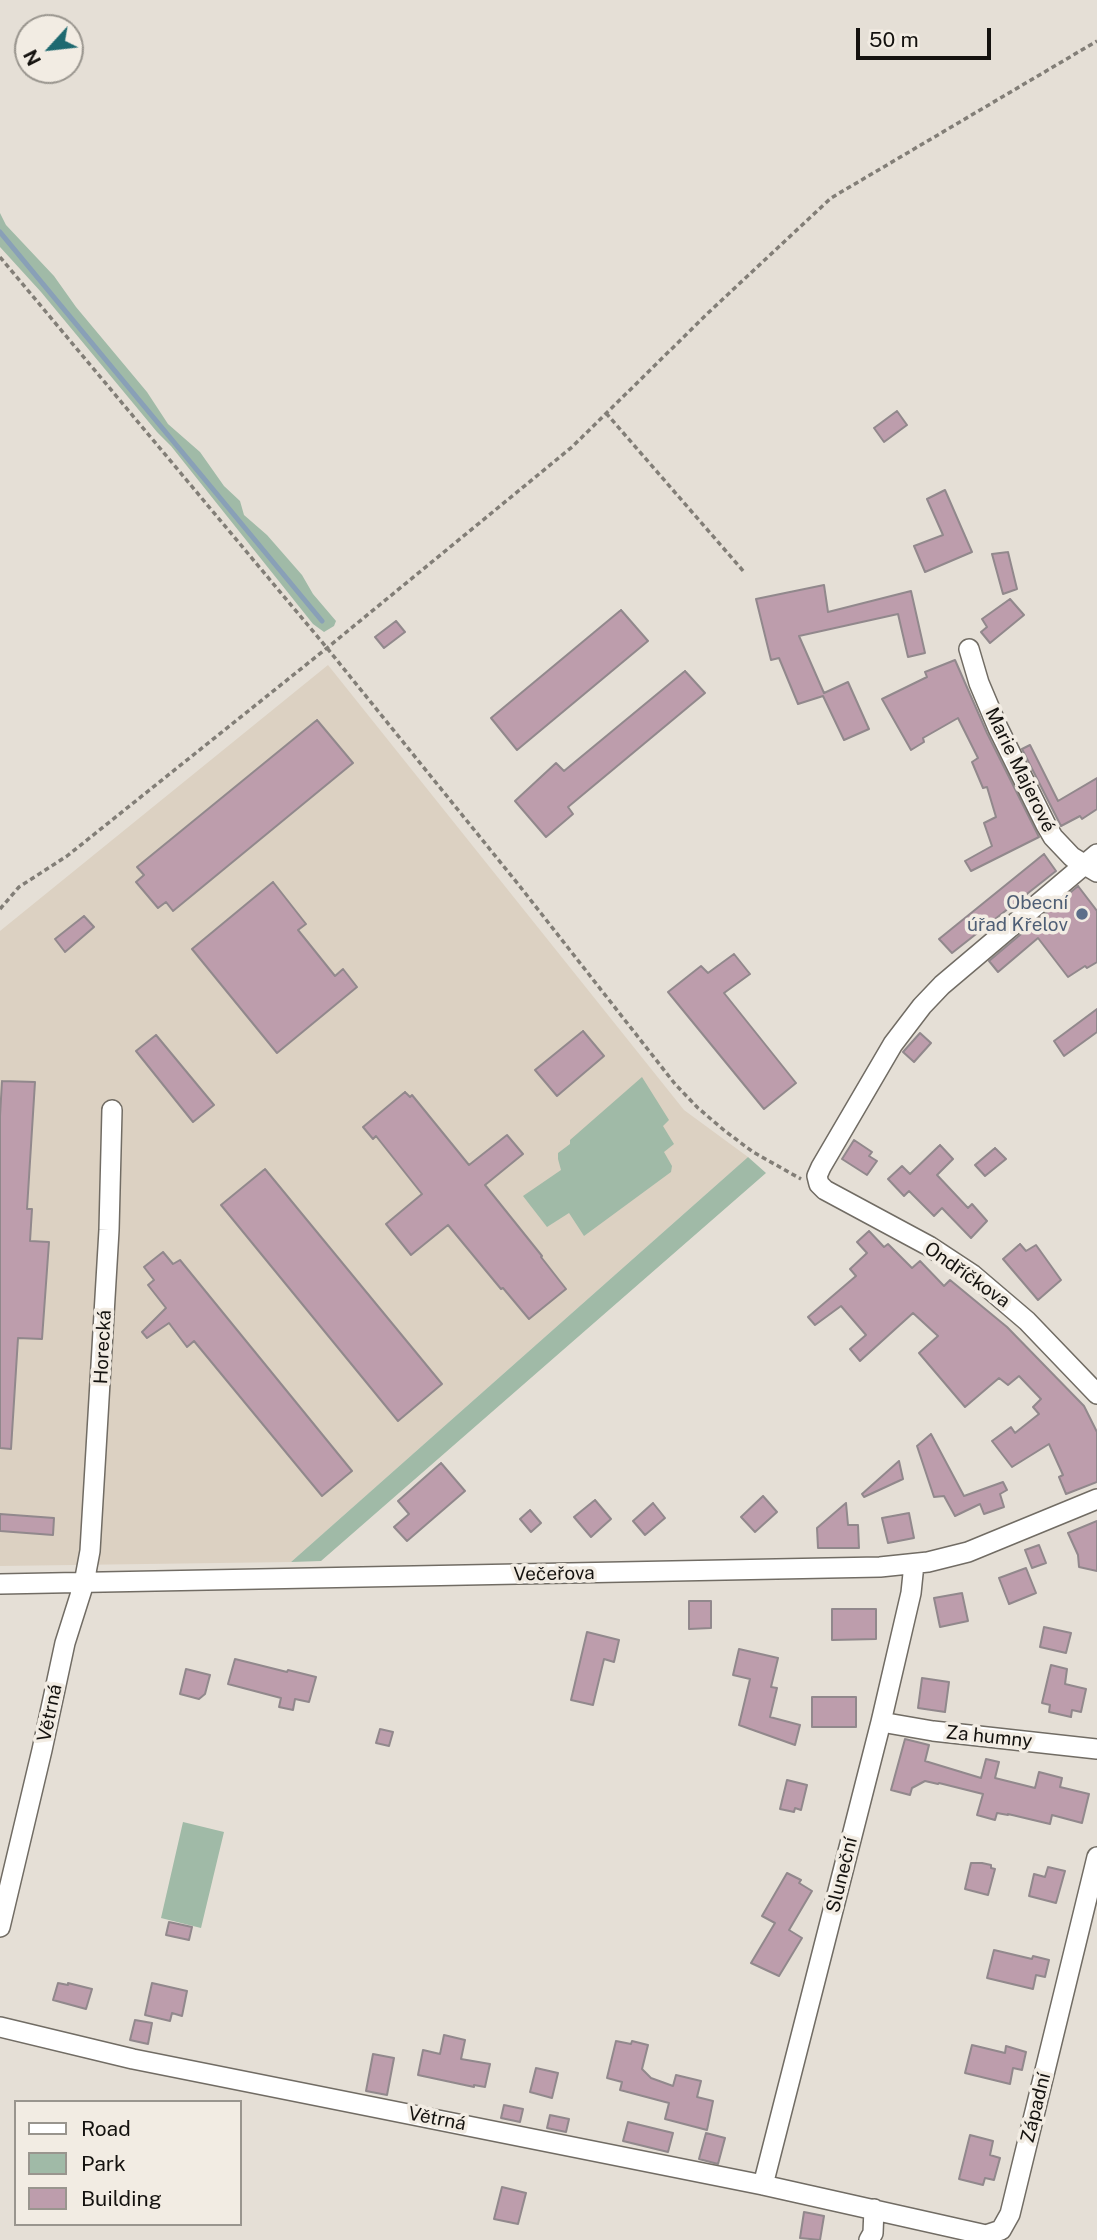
<!DOCTYPE html>
<html>
<head>
<meta charset="utf-8">
<style>
	body { margin:0 }
	#map { position:relative; width:1097px; height:2240px; overflow:hidden; background:#e5dfd6; font-family:"Public Sans",sans-serif }
	canvas { display:block }
	.legend { position:absolute; left:14px; top:2100px; width:228px; height:126px; box-sizing:border-box; background:#f2ece3; border:2px solid #99958e; margin:0; padding:9px 12px; list-style:none; font-size:21px; color:#14120f }
	.legend li { display:flex; align-items:center; gap:14px; height:35px }
	.legend b { width:35px; border:2px solid #99958e }
	.north { position:absolute; left:14px; top:14px; width:70px; height:70px; box-sizing:border-box; background:#f2ece3; border:2px solid #99958e; border-radius:50%; rotate:243deg; font-size:19px; font-weight:700; line-height:28px; text-align:center; color:#14120f }
	.north::after { content:''; display:block; margin:auto; width:24px; height:32px; background:#1d6970; clip-path:polygon(50% 0,100% 100%,50% 72%,0 100%) }
	.scale { position:absolute; left:856px; top:28px; width:135px; height:32px; box-sizing:border-box; border:4px solid #14120f; border-top:0; padding-left:9px; font-size:21px; line-height:24px; white-space:nowrap; color:#14120f; -webkit-text-stroke:5px #f2ece3; paint-order:stroke }
</style>
</head>
<body>
<div id="map">
<canvas width="1097" height="2240"></canvas>
<ul class="legend">
<li><b style="height:9px;background:#fff"></b>Road</li>
<li><b style="height:19px;background:#a0baa7"></b>Park</li>
<li><b style="height:19px;background:#bd9dac"></b>Building</li>
</ul>
<div class="north">N</div>
<div class="scale">50 m</div>
</div>
<script>
const c = document.querySelector('canvas').getContext('2d');
c.lineJoin = 'round';
function paint(path, color) { c.fillStyle = color; c.fill(path, 'evenodd'); }
const shape = rows => new Path2D(rows.map(r => 'M' + r).join(''));
function strokePath(path, color, width, dash) { c.strokeStyle = color; c.lineWidth = width; c.lineCap = dash ? 'butt' : 'round'; c.setLineDash(dash || []); c.stroke(path); }
function drawText(font, color, halo, rows, align = 'center') {
  c.font = font + ' "Public Sans",sans-serif'; c.lineWidth = 7; c.setLineDash([]); c.textBaseline = 'middle'; c.strokeStyle = halo; c.fillStyle = color; for (const [text, x, y, turn = 0] of rows) {
    c.save(); c.translate(x, y); c.rotate((+turn || 0) * Math.PI / 180); c.textAlign = isNaN(turn) ? turn : align; if (halo) c.strokeText(text, 0, 0); c.fillText(text, 0, 0); c.restore();
  }
}
const built = shape([
	[328,665,684,1110,748,1157,291,1562,0,1566,0,931]
]);
const green = shape([
	[0,213,6,225,54,276,76,307,147,392,168,424,200,452,224,486,240,501,244,515,267,535,302,575,313,594,336,621,334,626,324,632,313,624,171,446,157,432,41,292,0,247],
	[642,1077,669,1120,663,1126,674,1144,664,1152,672,1166,671,1172,584,1236,569,1213,547,1227,523,1196,561,1170,558,1159,558,1153,570,1144,570,1140],
	[748,1157,766,1173,321,1561,291,1562],
	[183,1822,224,1832,201,1928,161,1918]
]);
const stream = shape([
	[0,232,322,621]
]);
const building = shape([
	[897,411,907,425,884,442,874,428,897,411],
	[945,490,972,552,925,572,914,546,943,535,927,499,945,490],
	[1008,552,1017,589,1003,594,992,554,1008,552],
	[824,585,828,612,911,591,925,653,908,657,898,614,799,636,824,693,848,682,869,729,844,740,823,696,798,704,779,658,771,660,756,599,824,585],
	[1010,599,1024,615,990,643,981,632,987,627,982,619,1010,599],
	[621,610,648,641,517,750,491,718,621,610],
	[396,621,405,632,384,648,375,637,396,621],
	[955,660,987,733,1039,837,971,871,965,861,992,846,984,823,996,817,987,787,983,788,972,762,978,758,958,718,923,738,924,742,911,750,882,699,927,677,925,672,955,660],
	[685,671,705,693,568,807,573,814,546,837,515,801,556,763,564,771,685,671],
	[317,720,353,763,173,911,166,902,158,908,136,882,144,875,137,867,317,720],
	[1030,745,1058,801,1097,778,1097,809,1082,819,1080,816,1061,826,1022,749,1030,745],
	[1044,854,1056,871,952,953,939,939,1044,854],
	[273,882,306,924,298,930,335,976,343,969,357,987,277,1053,192,949,273,882],
	[1078,886,1097,911,1097,962,1087,968,1085,966,1068,977,1038,938,998,972,989,961,1078,886],
	[84,916,94,927,65,952,55,939,84,916],
	[734,954,750,974,724,993,796,1083,764,1109,668,992,701,966,708,973,734,954],
	[1097,1009,1097,1032,1064,1056,1054,1041,1097,1009],
	[583,1031,604,1056,557,1096,535,1070,583,1031],
	[920,1033,931,1043,914,1062,903,1052,920,1033],
	[156,1035,214,1105,193,1122,136,1051,156,1035],
	[2,1081,35,1082,27,1209,32,1209,30,1241,49,1242,42,1339,18,1338,11,1449,0,1448,0,1116,2,1081],
	[405,1092,410,1097,412,1095,469,1165,507,1135,523,1154,485,1185,542,1256,541,1257,566,1289,529,1319,503,1288,501,1289,448,1225,411,1255,386,1224,422,1194,376,1136,373,1139,363,1127,405,1092],
	[854,1140,872,1152,869,1156,877,1161,867,1175,842,1159,854,1140],
	[940,1145,953,1159,937,1175,968,1208,972,1204,987,1221,971,1238,942,1208,934,1216,909,1191,904,1196,888,1179,902,1166,910,1174,940,1145],
	[995,1148,1006,1159,985,1176,975,1165,995,1148],
	[265,1169,442,1384,398,1421,221,1205,265,1169],
	[869,1231,884,1247,888,1244,912,1268,920,1261,944,1286,950,1280,1007,1327,1084,1406,1097,1432,1097,1482,1066,1494,1059,1477,1063,1475,1049,1444,1012,1467,992,1441,1011,1427,1015,1433,1039,1414,1033,1407,1041,1399,1019,1376,1008,1385,999,1378,965,1407,919,1353,938,1336,913,1313,860,1361,850,1349,866,1335,841,1306,815,1325,808,1317,856,1276,850,1269,867,1253,857,1242,869,1231],
	[1020,1244,1026,1251,1036,1245,1061,1280,1038,1300,1003,1259,1020,1244],
	[163,1252,173,1264,180,1260,352,1471,322,1496,194,1341,187,1347,169,1323,147,1338,142,1332,166,1308,148,1285,154,1280,144,1267,163,1252],
	[931,1434,964,1496,1003,1482,1007,1490,1000,1494,1004,1507,984,1514,980,1504,955,1516,944,1496,934,1497,917,1446,931,1434],
	[899,1461,903,1479,864,1497,862,1494,899,1461],
	[441,1463,465,1491,407,1541,394,1527,409,1514,398,1501,441,1463],
	[763,1496,777,1512,755,1532,741,1517,763,1496],
	[595,1500,611,1519,591,1537,574,1517,595,1500],
	[653,1503,665,1518,645,1535,633,1521,653,1503],
	[846,1503,848,1525,858,1525,859,1548,818,1548,817,1528,846,1503],
	[530,1510,541,1523,531,1532,520,1519,530,1510],
	[909,1513,914,1538,888,1543,882,1518,909,1513],
	[0,1514,54,1518,53,1535,0,1531,0,1514],
	[1097,1521,1097,1571,1079,1567,1078,1555,1068,1533,1097,1521],
	[1039,1545,1046,1563,1032,1568,1025,1550,1039,1545],
	[1026,1568,1036,1593,1009,1604,999,1578,1026,1568],
	[962,1593,968,1621,940,1627,934,1598,962,1593],
	[689,1601,711,1601,711,1628,689,1629,689,1601],
	[832,1609,876,1609,876,1639,832,1640,832,1609],
	[1044,1627,1071,1633,1066,1653,1040,1647,1044,1627],
	[587,1632,619,1640,614,1662,604,1659,593,1705,571,1700,587,1632],
	[739,1649,778,1658,771,1687,777,1688,770,1717,800,1725,795,1745,739,1725,750,1679,733,1675,739,1649],
	[235,1659,287,1672,288,1670,316,1677,309,1702,295,1699,293,1710,279,1707,281,1698,228,1684,235,1659],
	[1051,1665,1067,1669,1065,1684,1086,1689,1081,1712,1072,1710,1071,1717,1049,1712,1050,1705,1042,1703,1051,1665],
	[186,1669,210,1675,205,1694,199,1699,180,1694,186,1669],
	[922,1678,949,1682,945,1712,918,1708,922,1678],
	[812,1697,856,1697,856,1727,812,1727,812,1697],
	[380,1729,393,1732,389,1746,376,1743,380,1729],
	[905,1739,929,1745,925,1761,981,1778,986,1759,999,1762,995,1778,1035,1788,1039,1772,1062,1778,1060,1787,1089,1794,1082,1823,1052,1815,1050,1824,1008,1814,1008,1815,997,1813,995,1820,977,1815,983,1794,939,1783,938,1784,925,1781,912,1788,910,1795,891,1790,905,1739],
	[787,1780,807,1785,801,1810,795,1808,794,1812,780,1809,787,1780],
	[971,1863,982,1863,991,1865,991,1868,995,1869,988,1895,965,1889,971,1863],
	[1048,1867,1065,1871,1056,1903,1029,1896,1034,1874,1045,1877,1048,1867],
	[787,1873,801,1880,799,1883,812,1891,789,1930,802,1938,779,1976,751,1963,775,1923,762,1916,787,1873],
	[169,1922,192,1927,189,1940,166,1935,169,1922],
	[994,1950,1032,1959,1033,1956,1049,1960,1045,1977,1036,1975,1033,1989,987,1978,994,1950],
	[58,1983,68,1985,68,1983,92,1989,86,2009,53,2000,58,1983],
	[152,1983,187,1991,182,2016,172,2013,170,2021,145,2015,152,1983],
	[135,2020,152,2023,148,2044,130,2040,135,2020],
	[444,2035,465,2040,461,2059,490,2064,485,2087,474,2085,474,2087,418,2075,423,2050,440,2054,444,2035],
	[616,2041,631,2044,632,2041,648,2045,642,2069,651,2078,673,2086,676,2075,701,2081,697,2097,713,2101,707,2130,665,2119,669,2103,620,2090,622,2082,607,2078,616,2041],
	[972,2045,1005,2053,1006,2046,1026,2052,1022,2070,1013,2068,1010,2084,965,2073,972,2045],
	[373,2054,394,2058,387,2095,366,2091,373,2054],
	[536,2068,558,2073,552,2098,530,2092,536,2068],
	[504,2105,523,2109,520,2122,501,2118,504,2105],
	[550,2115,569,2119,566,2132,547,2128,550,2115],
	[628,2122,673,2133,668,2152,623,2141,628,2122],
	[706,2133,725,2138,718,2164,699,2159,706,2133],
	[970,2135,993,2141,990,2155,1000,2158,994,2180,985,2178,983,2185,959,2179,970,2135],
	[502,2187,526,2193,518,2224,494,2219,502,2187],
	[804,2212,824,2216,820,2240,800,2238,804,2212]
]);
const path = shape([
	[0,257,327,648,518,884,675,1084,698,1108,725,1131,753,1152,801,1179],
	[606,413,745,573],
	[0,909,19,887,67,856,327,648,572,447,708,313,831,198,1097,41]
]);
const minor = shape([
	[969,649,979,683,998,728,1046,825,1053,837,1072,857,1097,872],
	[1097,854,942,985,922,1006,893,1044,821,1167,817,1176,819,1184,825,1190,929,1246,973,1275,1027,1321,1097,1394],
	[0,1584,880,1567,928,1562,968,1552,1097,1499],
	[881,1722,933,1731,1097,1749],
	[0,1927,42,1750,65,1643,84,1583,90,1551,109,1230,112,1110],
	[0,2027,133,2059,763,2185,986,2235,1001,2230,1010,2214,1097,1857],
	[763,2185,881,1722,911,1593,914,1564],
	[869,2240,873,2233,874,2209]
]);
const markers = [
	[1082,914,7,"#5c6f8a"]
];
const streetNames = [
	["Marie Majerové",1020,770,64],
	["Ondříčkova",967,1275,35],
	["Horecká",103,1347,-87],
	["Večeřova",554,1574,-1],
	["Větrná",50,1713,-78],
	["Za humny",989,1737,6],
	["Sluneční",842,1875,-76],
	["Západní",1036,2108,-76],
	["Větrná",437,2119,11]
];
const serviceNames = [
	["Obecní",1068,903],
	["úřad Křelov",1068,925]
];
paint(built, '#dcd1c2');
paint(green, '#a0baa7');
strokePath(stream, '#89a0b7', 5);
paint(building, '#bd9dac');
strokePath(building, '#91888c', 2);
strokePath(minor, '#716c64', 22);
strokePath(path, '#827e77', 3.5, [5, 3.5]);
strokePath(minor, '#fff', 19);
for (const [x, y, r, color] of markers) { const dot = new Path2D(); dot.arc(x, y, r, 0, 2 * Math.PI); c.fillStyle = color; c.fill(dot); strokePath(dot, '#f2ece3', 2.5); }
drawText('19px', '#14120f', '#f2ece3', streetNames);
drawText('19px', '#4e5e75', '#f2ece3', serviceNames, 'right');
</script>
</body>
</html>
